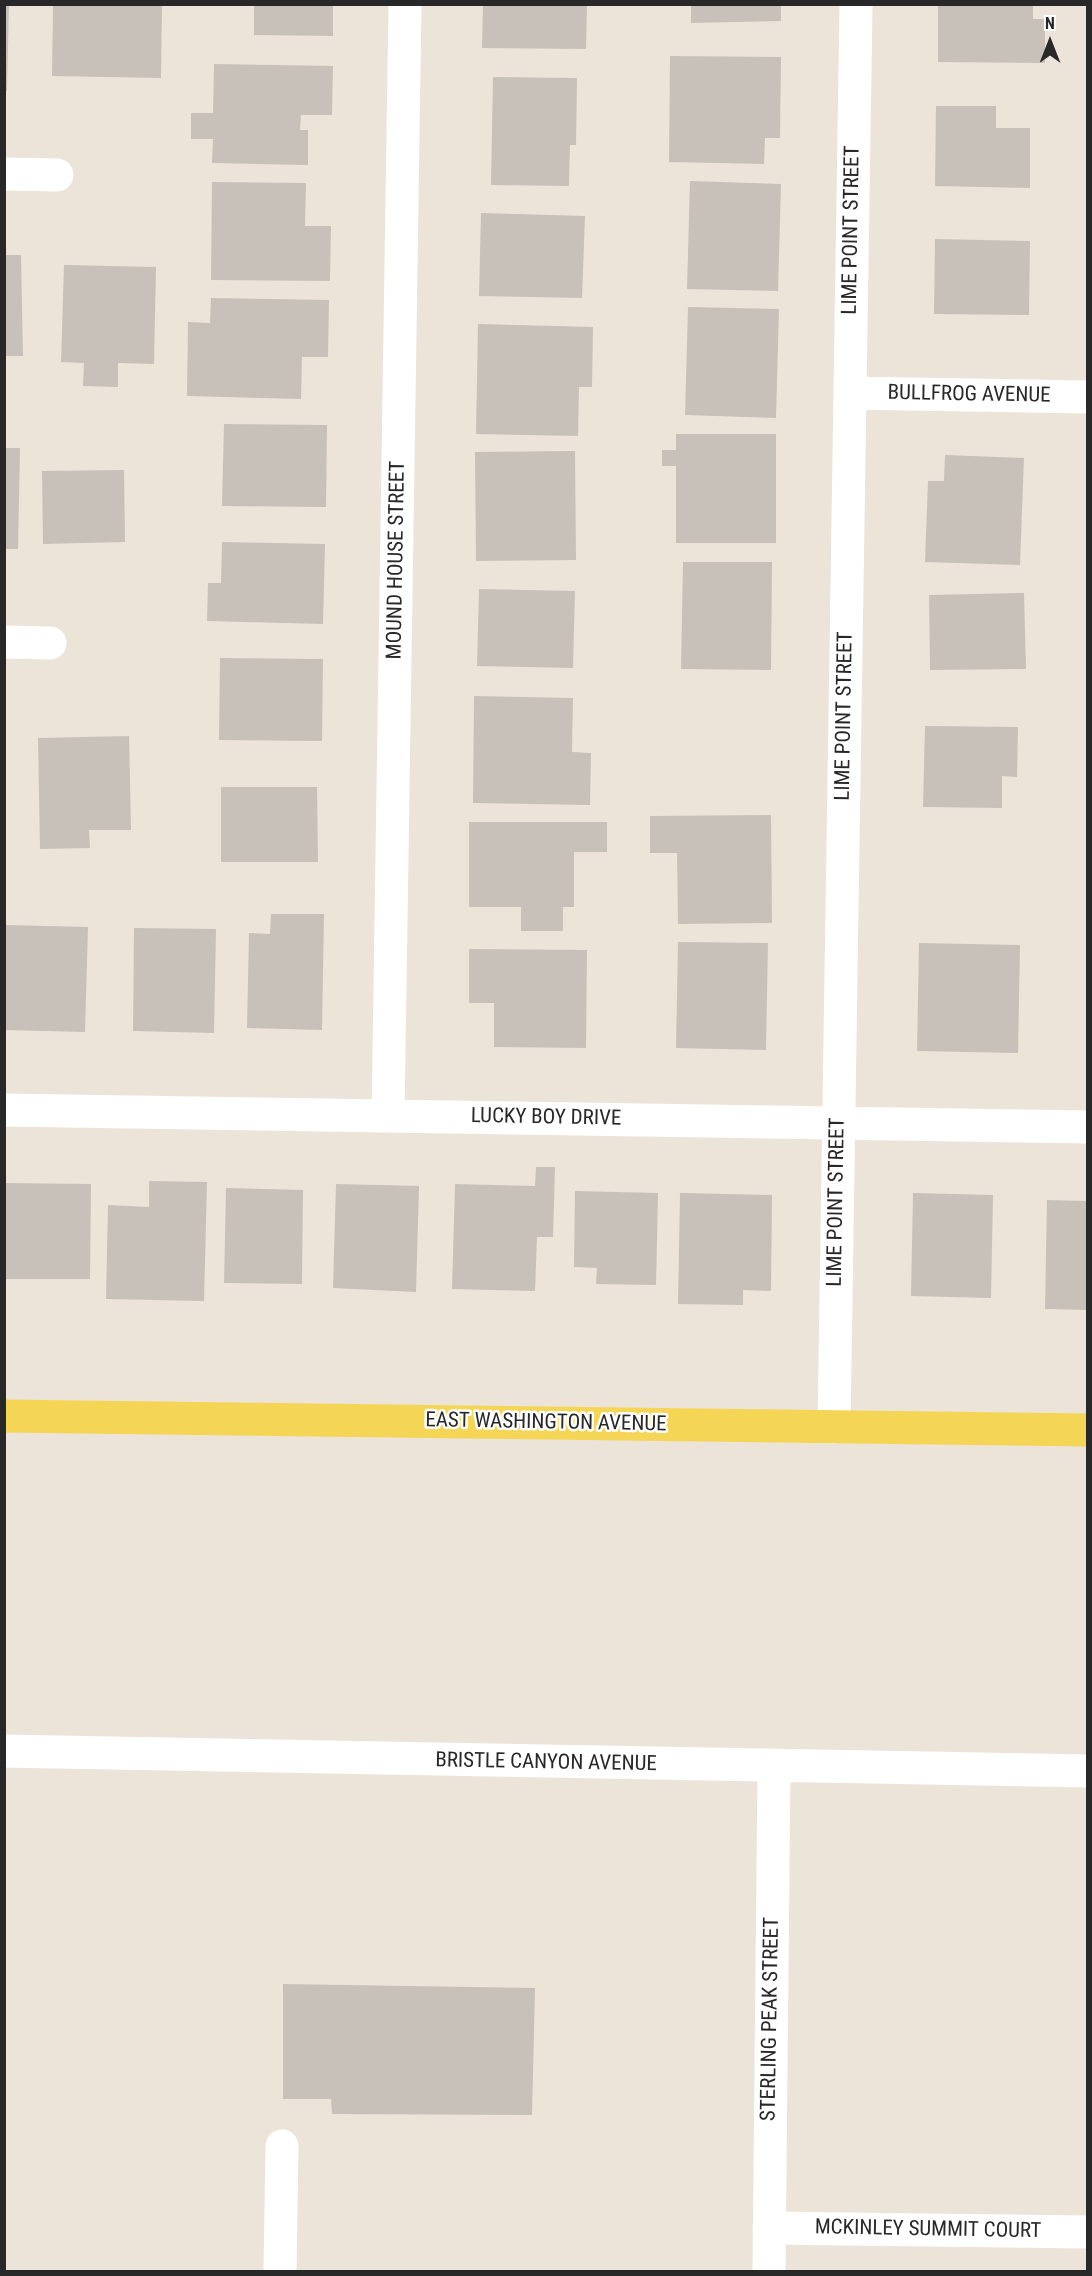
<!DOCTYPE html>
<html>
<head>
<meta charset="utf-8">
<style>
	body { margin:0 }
	#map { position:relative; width:1092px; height:2276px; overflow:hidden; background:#ece4d9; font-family:"Roboto Condensed",sans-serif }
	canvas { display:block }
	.frame { position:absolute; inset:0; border:6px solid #282828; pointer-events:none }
	.north { position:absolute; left:1020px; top:12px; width:60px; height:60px; -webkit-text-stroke:4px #fff; paint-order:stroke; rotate:0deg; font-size:16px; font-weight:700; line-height:24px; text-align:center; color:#282828 }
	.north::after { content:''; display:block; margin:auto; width:21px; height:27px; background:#282828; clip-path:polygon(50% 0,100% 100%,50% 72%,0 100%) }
</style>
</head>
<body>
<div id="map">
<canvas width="1092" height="2276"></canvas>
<div class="frame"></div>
<div class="north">N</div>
</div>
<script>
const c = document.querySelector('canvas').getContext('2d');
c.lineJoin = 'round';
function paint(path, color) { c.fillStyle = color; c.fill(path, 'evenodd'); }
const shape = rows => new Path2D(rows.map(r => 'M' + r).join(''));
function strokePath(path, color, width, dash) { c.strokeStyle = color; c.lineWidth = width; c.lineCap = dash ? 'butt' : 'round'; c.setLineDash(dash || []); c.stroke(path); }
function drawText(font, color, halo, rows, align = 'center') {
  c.font = font + ' "Roboto Condensed",sans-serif'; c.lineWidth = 5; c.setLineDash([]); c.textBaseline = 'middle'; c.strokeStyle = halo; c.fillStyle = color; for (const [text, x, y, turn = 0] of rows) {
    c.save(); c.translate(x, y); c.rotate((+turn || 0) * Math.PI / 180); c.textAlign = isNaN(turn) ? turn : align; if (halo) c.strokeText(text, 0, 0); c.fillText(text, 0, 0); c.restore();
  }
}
const building = shape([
	[4,4,9,4,7,91,4,91],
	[53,4,162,4,161,78,52,76],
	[483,4,587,4,586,49,482,48],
	[691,4,781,4,781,21,691,23],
	[938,4,1033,4,1033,19,1045,19,1045,63,938,62],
	[254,5,333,5,333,36,254,35],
	[670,56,781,57,780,138,765,138,764,164,669,162],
	[214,64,333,66,332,115,301,115,300,130,308,130,308,165,212,163,213,139,191,139,191,113,213,113],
	[493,77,577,78,576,145,570,145,569,186,491,185],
	[936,106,996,106,996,128,1030,128,1030,188,935,186],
	[690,181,781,184,778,291,687,289],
	[212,182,306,183,305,226,331,226,330,281,211,280],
	[481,213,585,216,582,298,479,296],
	[935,239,1030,241,1029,315,934,314],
	[4,255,21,255,23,356,4,356],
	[64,265,156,267,154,364,118,363,118,387,83,386,84,363,61,362],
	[211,298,329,300,328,357,302,357,301,399,187,396,188,322,210,323],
	[688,307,779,309,776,418,685,415],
	[478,324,593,327,592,387,579,387,578,436,476,434],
	[224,424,327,425,326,507,222,506],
	[676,434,776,434,776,543,676,543,676,466,662,466,662,450,676,450],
	[4,448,20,448,18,549,4,549],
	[575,451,576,560,476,561,475,452],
	[945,455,1024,458,1020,565,925,562,928,481,944,481],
	[124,470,125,542,43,544,42,471],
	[222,542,325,544,323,624,207,621,208,583,221,583],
	[683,562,772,562,771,670,681,669],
	[479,589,575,591,573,668,477,666],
	[1024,593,1026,669,930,670,929,595],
	[220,658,323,659,322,741,219,740],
	[474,696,573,698,572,752,591,753,590,805,473,803],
	[925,726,1018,727,1017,777,1002,776,1002,808,923,807],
	[129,736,131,830,89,830,90,848,40,849,38,738],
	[221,787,317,787,318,862,221,862],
	[771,815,772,923,678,924,677,853,650,853,650,816],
	[469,822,607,822,607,852,574,852,574,907,563,907,563,931,521,931,521,907,469,907],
	[271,914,324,914,322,1030,247,1028,249,933,270,934],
	[6,925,88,927,85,1032,4,1030],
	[134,928,216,929,214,1033,133,1031],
	[678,942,768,943,766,1050,676,1048],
	[919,943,1020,945,1018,1053,917,1051],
	[469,949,587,950,586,1048,494,1047,494,1003,469,1003],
	[536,1167,555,1167,553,1237,537,1237,535,1291,452,1289,455,1184,535,1186],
	[149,1181,207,1182,204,1301,106,1299,108,1205,149,1207],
	[4,1183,91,1184,90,1279,4,1279],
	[336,1184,419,1186,416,1292,333,1288],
	[226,1188,303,1190,302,1284,224,1283],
	[575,1191,658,1193,656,1285,596,1284,597,1268,574,1267],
	[680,1193,772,1195,771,1291,743,1290,743,1305,678,1304],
	[913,1193,993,1195,991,1298,911,1296],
	[1047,1200,1088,1201,1088,1310,1045,1309],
	[283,1984,535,1988,532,2115,332,2114,331,2099,283,2099]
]);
const minor = shape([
	[4,174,57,175],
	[850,393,1088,397],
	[4,642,50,643],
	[4,1110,1088,1127],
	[388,1116,405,4],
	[834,1427,856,4],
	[4,1751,1088,1771],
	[769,2228,1088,2232],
	[280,2272,282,2146],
	[769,2272,774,1767]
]);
const major = shape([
	[4,1416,1088,1430]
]);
const streetNames = [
	["LIME POINT STREET",852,230,-89],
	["BULLFROG AVENUE",969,395,1],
	["MOUND HOUSE STREET",397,560,-89],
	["LIME POINT STREET",845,716,-89],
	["LUCKY BOY DRIVE",546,1118,1],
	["LIME POINT STREET",837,1202,-89],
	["EAST WASHINGTON AVENUE",546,1423,1],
	["BRISTLE CANYON AVENUE",546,1763,1],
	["STERLING PEAK STREET",771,2019,-89],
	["MCKINLEY SUMMIT COURT",928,2230,1]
];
paint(building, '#c7c1b9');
strokePath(minor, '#fff', 33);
strokePath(major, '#f5d555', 33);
drawText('21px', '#282828', '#fff', streetNames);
</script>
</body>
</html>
